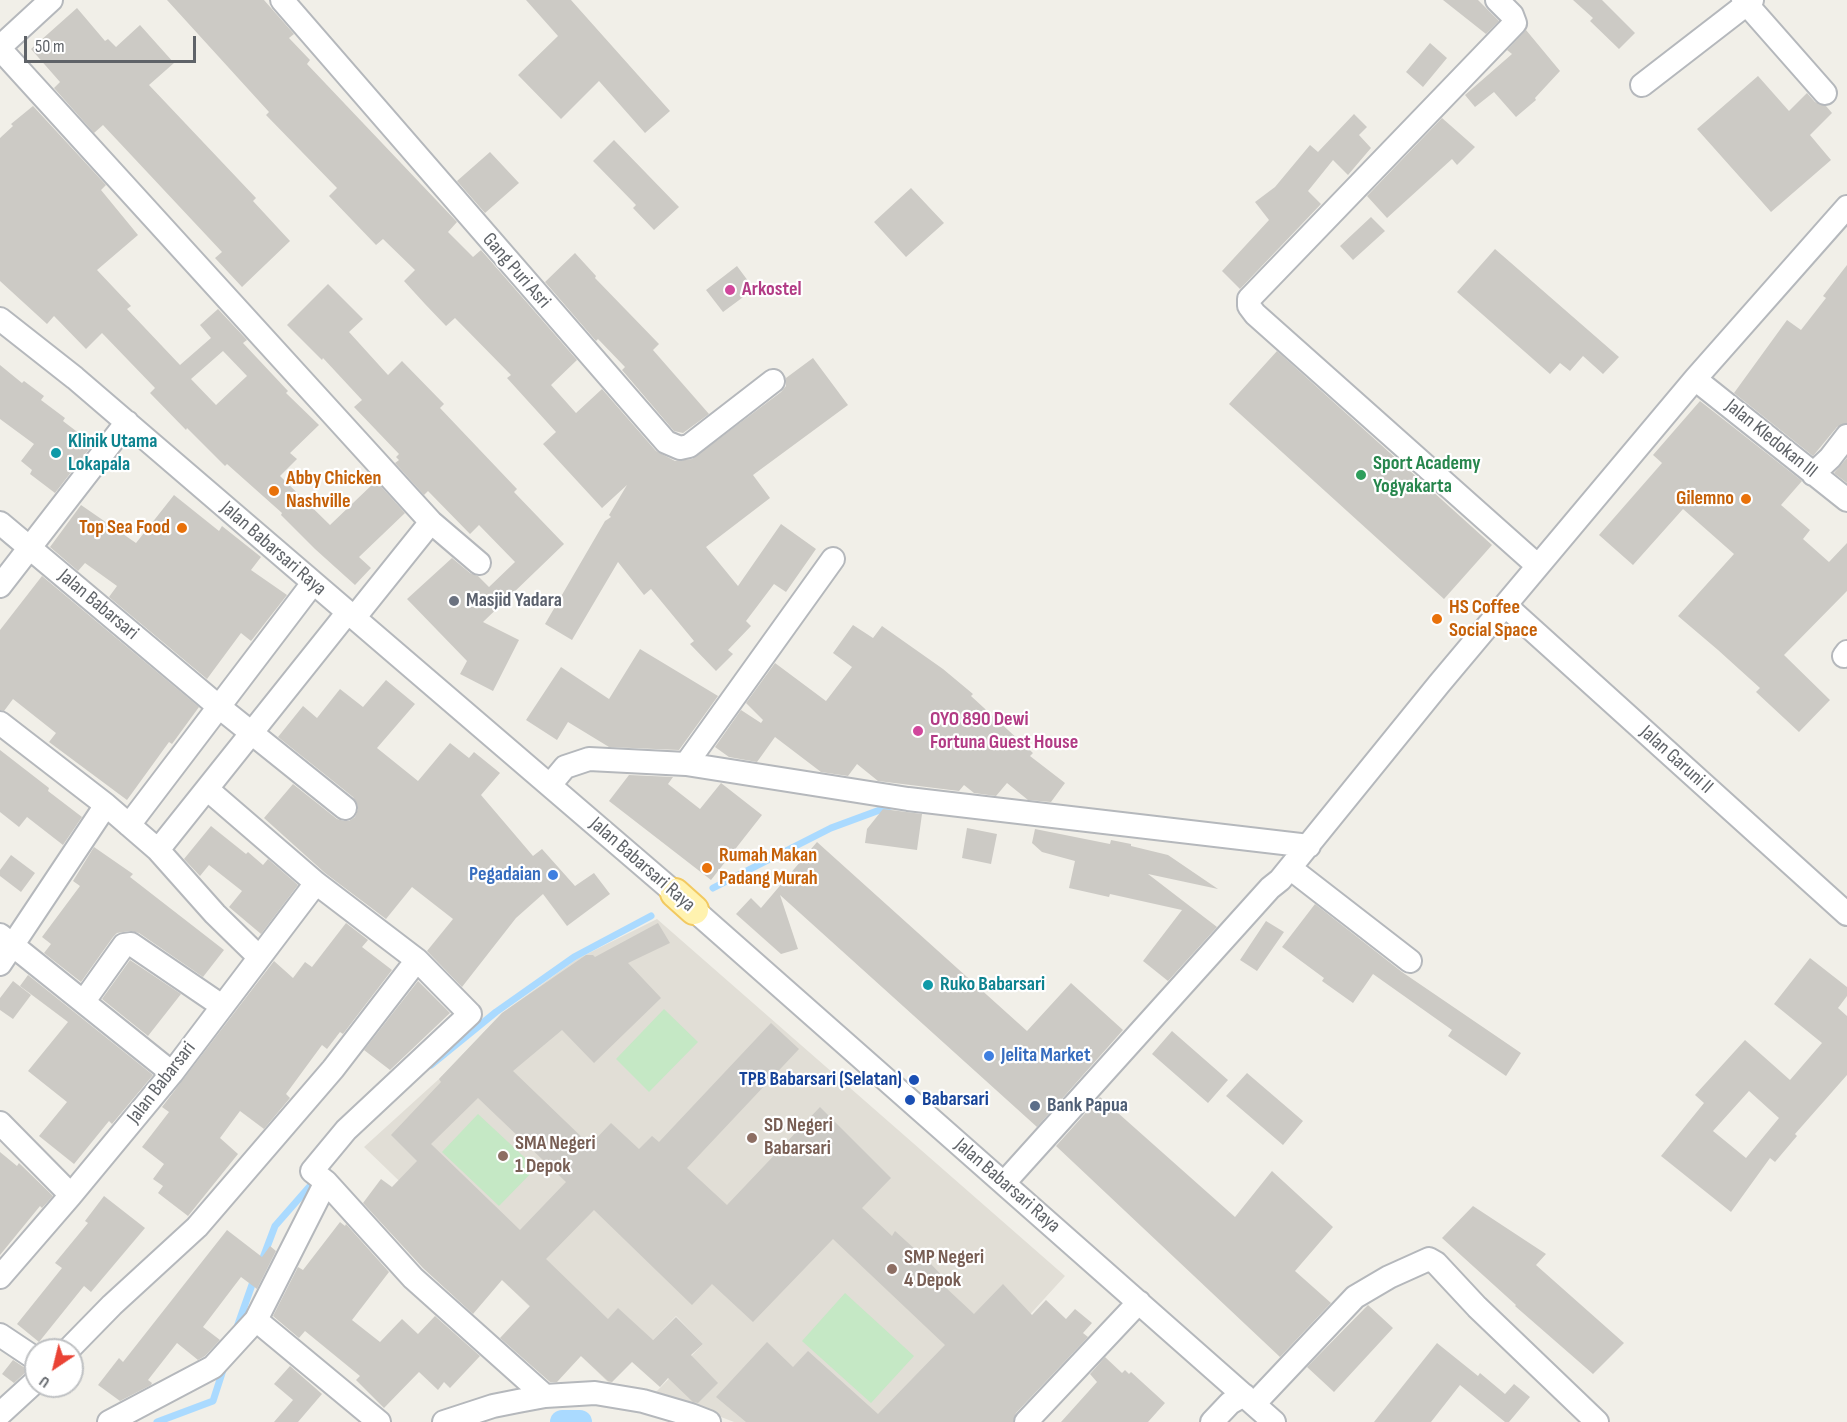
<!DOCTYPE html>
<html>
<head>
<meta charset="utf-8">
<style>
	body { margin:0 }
	#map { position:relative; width:1847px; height:1422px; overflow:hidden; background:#f1efe8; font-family:"Sofia Sans Condensed",sans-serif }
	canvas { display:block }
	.north { position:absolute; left:24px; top:1338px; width:60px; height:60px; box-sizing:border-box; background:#fff; border:2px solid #bfc1c3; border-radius:50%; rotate:215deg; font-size:16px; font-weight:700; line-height:24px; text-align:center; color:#5f6368 }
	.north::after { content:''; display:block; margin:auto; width:21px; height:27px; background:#ea4335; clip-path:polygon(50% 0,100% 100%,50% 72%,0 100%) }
	.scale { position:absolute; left:24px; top:36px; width:172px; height:27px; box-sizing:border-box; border:3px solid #5f6368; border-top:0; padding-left:8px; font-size:18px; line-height:21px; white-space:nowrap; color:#5f6368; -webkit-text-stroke:4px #fff; paint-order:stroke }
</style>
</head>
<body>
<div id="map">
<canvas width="1847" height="1422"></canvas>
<div class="north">U</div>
<div class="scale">50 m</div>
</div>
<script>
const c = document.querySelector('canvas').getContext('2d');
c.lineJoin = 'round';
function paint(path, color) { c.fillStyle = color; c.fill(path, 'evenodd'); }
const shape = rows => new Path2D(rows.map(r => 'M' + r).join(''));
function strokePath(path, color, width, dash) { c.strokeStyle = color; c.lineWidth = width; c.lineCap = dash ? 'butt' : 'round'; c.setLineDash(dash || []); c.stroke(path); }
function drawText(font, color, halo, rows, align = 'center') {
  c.font = font + ' "Sofia Sans Condensed",sans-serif'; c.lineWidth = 4.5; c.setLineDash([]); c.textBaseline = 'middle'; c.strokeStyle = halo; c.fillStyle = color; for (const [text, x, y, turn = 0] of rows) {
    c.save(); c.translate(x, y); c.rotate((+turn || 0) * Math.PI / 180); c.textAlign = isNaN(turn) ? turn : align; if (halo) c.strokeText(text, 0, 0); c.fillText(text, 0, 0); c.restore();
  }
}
const education = shape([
	[657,919,1065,1276,932,1422,734,1422,656,1392,703,1344,676,1316,610,1384,364,1147,439,1079,502,1013,577,959]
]);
const green = shape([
	[664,1009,698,1042,649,1092,616,1059],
	[478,1114,536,1168,499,1206,442,1152],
	[845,1293,914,1356,871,1403,802,1341]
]);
const stream = shape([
	[713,888,831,828,896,804],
	[431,1065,496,1012,574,957,651,916],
	[261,1263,275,1226,317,1178],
	[236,1330,254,1279],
	[157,1422,213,1401,224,1367]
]);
const canal = shape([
	[562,1422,580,1422]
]);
const building = shape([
	[167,0,264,0,294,34,289,38,310,60,307,64,457,222,448,232,473,257,481,250,577,360,551,385,576,413,602,389,656,451,675,461,692,459,781,392,786,386,786,378,813,358,848,405,753,475,770,498,706,547,738,586,781,524,816,549,786,592,774,584,746,621,751,626,728,650,733,654,716,671,690,644,694,641,651,589,644,595,618,562,572,640,545,624,605,521,611,517,609,515,627,485,602,508,543,444,556,432,507,378,511,375,455,318,446,326,425,304,404,281,415,270,383,239,376,245,329,196,337,188,266,115,269,112],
	[526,0,571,0,670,111,645,133,599,81,561,119,518,75,558,36],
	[1443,0,1478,0,1499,21,1486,34],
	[1573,0,1602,0,1635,33,1619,49,1590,21,1593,18],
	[77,8,105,41,108,39,116,47,140,25,174,63,149,85,256,198,253,201,290,241,242,287,215,258,222,252,103,125,94,133,54,88,60,82,31,49],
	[1526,30,1560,71,1535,98,1536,100,1516,117,1494,92,1475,107,1465,95,1512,54,1507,50],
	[1430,43,1447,58,1423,87,1406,72],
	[1758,76,1789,111,1807,93,1815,102,1826,106,1832,113,1810,135,1831,160,1771,212,1697,129],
	[33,106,106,185,101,190,138,235,97,270,131,306,127,309,180,365,211,338,200,325,218,309,247,340,243,343,288,391,286,393,319,425,290,453,297,459,280,476,330,525,376,481,405,513,359,557,371,568,355,585,315,549,281,515,282,513,227,464,225,466,187,428,186,430,150,393,155,388,102,333,86,349,54,316,47,324,0,281,0,138,13,126,11,124],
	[223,351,247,376,216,405,191,379],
	[1354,114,1367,127,1359,135,1371,148,1348,175,1333,160,1308,191,1321,204,1240,289,1222,271,1269,220,1255,202,1275,187,1310,145,1318,152],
	[1442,118,1475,147,1457,165,1452,159,1387,218,1367,196],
	[614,140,679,207,654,230,633,208,636,205,593,161],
	[490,152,519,183,485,213,457,181],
	[911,188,944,223,906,257,874,222],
	[1371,217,1385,231,1353,260,1340,246],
	[1495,249,1619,357,1603,374,1583,356,1570,371,1560,363,1550,374,1457,292],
	[575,253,596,276,595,278,659,344,653,350,709,414,683,433,674,431,622,370,625,367,598,339,596,341,545,282],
	[1847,265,1847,423,1837,427,1813,456,1734,393,1787,320,1801,330,1826,298,1823,296],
	[737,266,754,289,723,312,706,290],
	[328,284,363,319,349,332,388,375,402,361,444,404,440,408,517,489,514,492,564,544,483,622,519,640,493,691,460,674,467,661,407,599,452,558,470,573,478,576,489,587,515,562,479,525,470,534,428,491,424,495,395,463,399,460,396,457,399,454,354,407,362,400,323,358,322,360,287,325],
	[1277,351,1492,545,1444,599,1229,404],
	[0,365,22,383,24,381,44,396,41,400,65,418,63,421,93,444,55,493,30,474,32,470,21,461,34,444,0,419],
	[1700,401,1802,481,1781,505,1810,530,1803,539,1829,562,1847,543,1847,591,1784,655,1830,700,1799,732,1756,692,1760,688,1718,650,1678,616,1734,554,1683,509,1633,565,1599,535,1662,463,1653,455],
	[1847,458,1847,483,1834,473],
	[174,495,219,531,222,526,261,557,251,570,287,595,251,641,241,633,207,679,109,597,117,586,85,563,78,571,50,547,81,505,136,543],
	[42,576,199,707,172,744,169,742,127,800,49,742,56,733,13,699,4,711,0,710,0,630],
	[853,625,873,638,882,626,943,669,973,694,971,696,1033,753,1030,756,1065,783,1051,802,1028,800,1007,783,996,796,974,793,964,785,959,791,878,781,857,764,848,776,821,772,775,737,757,762,729,757,715,747,741,710,761,723,763,720,746,703,775,663,826,701,852,667,833,653],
	[640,649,718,696,679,750,609,747,568,722,557,740,526,720,561,667,609,699],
	[386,680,415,704,377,748,418,781,450,743,469,758,474,752,500,773,481,795,533,856,542,849,575,886,594,873,610,894,567,926,543,894,516,918,462,987,427,951,453,919,412,887,386,919,325,873,264,818,293,784,337,819,344,821,349,821,355,817,358,809,357,803,353,797,278,737,303,706,317,718,340,689,363,707],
	[0,750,49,788,48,791,82,817,63,845,27,817,19,827,0,812],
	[629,775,673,777,668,784,700,809,721,783,762,815,711,880,609,801],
	[883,809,922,814,917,850,865,843,867,829],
	[211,826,246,854,248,852,263,865,268,859,298,885,261,934,229,907,242,891,209,865,200,876,184,859],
	[967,828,997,834,991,864,962,858],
	[1035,829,1110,844,1111,840,1131,844,1131,846,1168,855,1218,889,1148,874,1217,927,1168,981,1143,961,1182,910,1110,894,1109,897,1069,888,1075,861,1042,852,1032,843],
	[817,842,1027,1031,1071,983,1123,1030,1037,1127,780,895,798,949,781,954,736,914,751,898,761,908],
	[94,847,133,874,130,877,224,950,203,977,139,933,130,931,117,933,113,937,81,982,44,953,51,944,42,937,80,886,73,881],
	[11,855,35,873,21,892,0,876,0,870],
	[1315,904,1402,972,1521,1053,1506,1076,1448,1036,1452,1030,1373,974,1353,1003,1322,981,1324,978,1282,947],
	[1266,921,1284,932,1257,971,1240,960],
	[346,923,368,940,362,947,392,970,343,1034,340,1032,327,1049,322,1045,286,1094,290,1098,264,1129,240,1111,220,1138,238,1154,188,1216,158,1193,163,1186,153,1179,164,1164,142,1147,169,1112,162,1107,274,961,293,978,305,962,312,967],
	[658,923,670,943,628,963,661,998,594,1063,562,1030,513,1071,590,1145,611,1123,639,1149,652,1136,659,1142,771,1023,799,1049,687,1168,727,1205,820,1107,891,1178,862,1208,892,1236,895,1231,928,1261,948,1282,944,1286,974,1314,1003,1284,1032,1315,1046,1300,1066,1319,1075,1309,1092,1323,1083,1333,1088,1337,1016,1413,1013,1422,746,1422,716,1397,767,1342,793,1367,808,1351,878,1414,945,1345,833,1239,753,1322,712,1284,692,1305,594,1210,546,1259,608,1319,618,1308,653,1340,676,1317,703,1344,691,1355,718,1383,698,1403,693,1402,668,1378,660,1387,632,1362,612,1382,608,1381,581,1356,557,1382,550,1382,500,1338,530,1306,502,1280,473,1314,423,1268,363,1203,381,1179,392,1187,417,1161,391,1135,441,1082,439,1079,502,1013,586,955,593,955,595,957],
	[478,1098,566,1182,520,1230,431,1144],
	[1810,958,1847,987,1847,996,1838,1008,1847,1016,1847,1075,1795,1134,1797,1136,1775,1162,1770,1158,1731,1212,1661,1156,1704,1103,1695,1095,1745,1040,1790,1080,1822,1043,1774,1004],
	[1749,1091,1779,1118,1746,1158,1713,1131],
	[130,960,181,994,148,1036,102,999],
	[28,975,153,1075,112,1124,109,1121,74,1164,39,1136,67,1102,28,1071,68,1022,20,986],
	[13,981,31,995,13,1019,0,1010,0,998],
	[418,981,450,1013,390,1070,364,1050],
	[1172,1031,1228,1080,1208,1103,1152,1054],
	[1247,1073,1303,1121,1283,1145,1226,1096],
	[1100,1097,1235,1217,1272,1171,1333,1227,1295,1271,1331,1303,1280,1357,1056,1146],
	[0,1152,17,1166,19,1163,53,1196,42,1208,40,1206,0,1255],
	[104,1196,145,1228,91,1292,84,1286,39,1342,17,1324,62,1268,55,1263,88,1223,85,1221],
	[1473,1206,1546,1254,1536,1265,1624,1343,1593,1374,1515,1306,1516,1305,1442,1238],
	[340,1222,345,1226,346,1224,389,1272,352,1320,380,1342,402,1319,418,1334,435,1316,480,1356,450,1388,444,1382,438,1390,419,1372,384,1408,356,1380,360,1376,305,1331,299,1338,273,1316,298,1267,303,1270],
	[227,1230,262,1257,270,1246,276,1251,257,1289,241,1277,203,1327,220,1340,205,1356,198,1360,177,1343,148,1380,152,1383,151,1385,120,1401,98,1385,119,1358,123,1362],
	[1368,1305,1393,1328,1334,1392,1307,1367],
	[1437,1343,1478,1376,1480,1373,1505,1394,1514,1384,1530,1397,1509,1422,1505,1422,1460,1385,1431,1422,1374,1422],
	[1105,1357,1122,1373,1125,1370,1129,1374,1131,1372,1165,1403,1148,1422,1061,1422,1097,1382,1090,1374],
	[13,1360,28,1370,14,1383,2,1374],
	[290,1366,322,1394,298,1422,274,1422,293,1400,274,1384]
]);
const minor = shape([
	[282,0,666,442,680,448,689,446,773,381],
	[1497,0,1512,15,1515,23,1249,299,1249,306,1255,314,1538,566],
	[1743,0,1825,93],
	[0,47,51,0],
	[0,49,431,522,479,563],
	[1642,85,1752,0],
	[0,319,75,378,675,893],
	[1695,379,1847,500],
	[1813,474,1830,458,1847,436],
	[0,523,218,706,345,808],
	[0,586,127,422],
	[1506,606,1847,914],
	[354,618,431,522],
	[1844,656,1847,652],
	[0,723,106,805,158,850,215,914,259,957],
	[686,764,833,559],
	[550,785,565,767,589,759,686,764,908,799,1309,846],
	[129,825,313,583],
	[158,850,348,612],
	[1290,868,1410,961],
	[694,910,1274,1422],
	[0,935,172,1073],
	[0,964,106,805],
	[84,1001,124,945,131,944,222,1006],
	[0,1123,71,1195],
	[326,1182,413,1278,545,1396],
	[1004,1183,1270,888,1280,880,1439,684,1695,379,1847,207],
	[0,1277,71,1195,172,1073,316,883],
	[256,1320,379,1422],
	[0,1335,36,1359],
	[68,1350,112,1305,197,1227,333,1069,417,960,316,883,207,789],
	[1254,1404,1355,1297,1389,1277,1429,1259,1436,1263,1477,1307,1597,1422],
	[0,1414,36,1381],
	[109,1422,213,1367,256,1320,326,1182,312,1171,346,1130,470,1014,417,960],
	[444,1422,493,1406,518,1401,545,1396,595,1393,643,1401,691,1415,709,1422],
	[1026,1422,1139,1302],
	[1212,1422,1230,1403,1244,1395]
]);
const major = shape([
	[675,893,694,910]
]);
const markers = [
	[730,290,6,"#d1479c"],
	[56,453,6,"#0f9aa8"],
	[1361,475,6,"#2e9e5b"],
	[274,491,6,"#e8710a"],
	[1746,499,6,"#e8710a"],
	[182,528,6,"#e8710a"],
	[454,601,6,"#6b7280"],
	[1437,619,6,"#e8710a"],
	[918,731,6,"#d1479c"],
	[707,868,6,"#e8710a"],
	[553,875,6,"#3f7fe0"],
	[928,985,6,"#0f9aa8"],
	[989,1056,6,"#3f7fe0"],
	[914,1080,6,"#1a4fb4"],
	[910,1100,6,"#1a4fb4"],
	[1035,1106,6,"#5c6f8a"],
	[752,1138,6,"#8d6e63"],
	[503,1156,6,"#8d6e63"],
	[892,1269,6,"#8d6e63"]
];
const streetNames = [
	["Gang Puri Asri",516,271,49],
	["Jalan Kledokan III",1771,439,39],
	["Jalan Babarsari Raya",273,549,41],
	["Jalan Babarsari",98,605,40],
	["Jalan Garuni II",1676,760,42],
	["Jalan Babarsari Raya",642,865,41],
	["Jalan Babarsari",162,1083,-52],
	["Jalan Babarsari Raya",1007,1186,41]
];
const hotelNames = [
	["Arkostel",742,290],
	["OYO 890 Dewi",930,720],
	["Fortuna Guest House",930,743]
];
const cultureNames = [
	["Klinik Utama",68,442],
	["Lokapala",68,465],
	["Ruko Babarsari",940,985]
];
const leisureNames = [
	["Sport Academy",1373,464],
	["Yogyakarta",1373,487]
];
const foodNames = [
	["Abby Chicken",286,479],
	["Nashville",286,502],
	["Gilemno",1734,499,"right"],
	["Top Sea Food",170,528,"right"],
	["HS Coffee",1449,608],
	["Social Space",1449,631],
	["Rumah Makan",719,856],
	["Padang Murah",719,879]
];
const worshipNames = [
	["Masjid Yadara",466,601]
];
const shopNames = [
	["Pegadaian",541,875],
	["Jelita Market",1001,1056,"left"]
];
const transitNames = [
	["TPB Babarsari (Selatan)",902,1080],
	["Babarsari",922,1100,"left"]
];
const serviceNames = [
	["Bank Papua",1047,1106]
];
const educationNames = [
	["SD Negeri",764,1126],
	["Babarsari",764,1149],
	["SMA Negeri",515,1144],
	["1 Depok",515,1167],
	["SMP Negeri",904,1258],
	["4 Depok",904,1281]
];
paint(education, '#e1ded6');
paint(green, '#c5e8c5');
strokePath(stream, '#aadaff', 7);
strokePath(canal, '#aadaff', 24);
paint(building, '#cccac5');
strokePath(minor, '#b5b8bc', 26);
strokePath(major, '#f2c960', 32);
strokePath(minor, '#fff', 22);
strokePath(major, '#fff2af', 28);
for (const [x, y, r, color] of markers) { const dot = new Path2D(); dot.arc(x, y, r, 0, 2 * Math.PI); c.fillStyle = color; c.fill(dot); strokePath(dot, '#fff', 2); }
drawText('20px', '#5f6368', '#fff', streetNames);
drawText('bold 20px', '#b23c85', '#fff', hotelNames, 'left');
drawText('bold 20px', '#0d838f', '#fff', cultureNames, 'left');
drawText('bold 20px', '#27864d', '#fff', leisureNames, 'left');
drawText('bold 20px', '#c56008', '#fff', foodNames, 'left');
drawText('bold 20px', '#5b616d', '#fff', worshipNames, 'left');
drawText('bold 20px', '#366cbe', '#fff', shopNames, 'right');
drawText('bold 20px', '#164399', '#fff', transitNames, 'right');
drawText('bold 20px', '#4e5e75', '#fff', serviceNames, 'left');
drawText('bold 20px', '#785e54', '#fff', educationNames, 'left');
</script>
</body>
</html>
